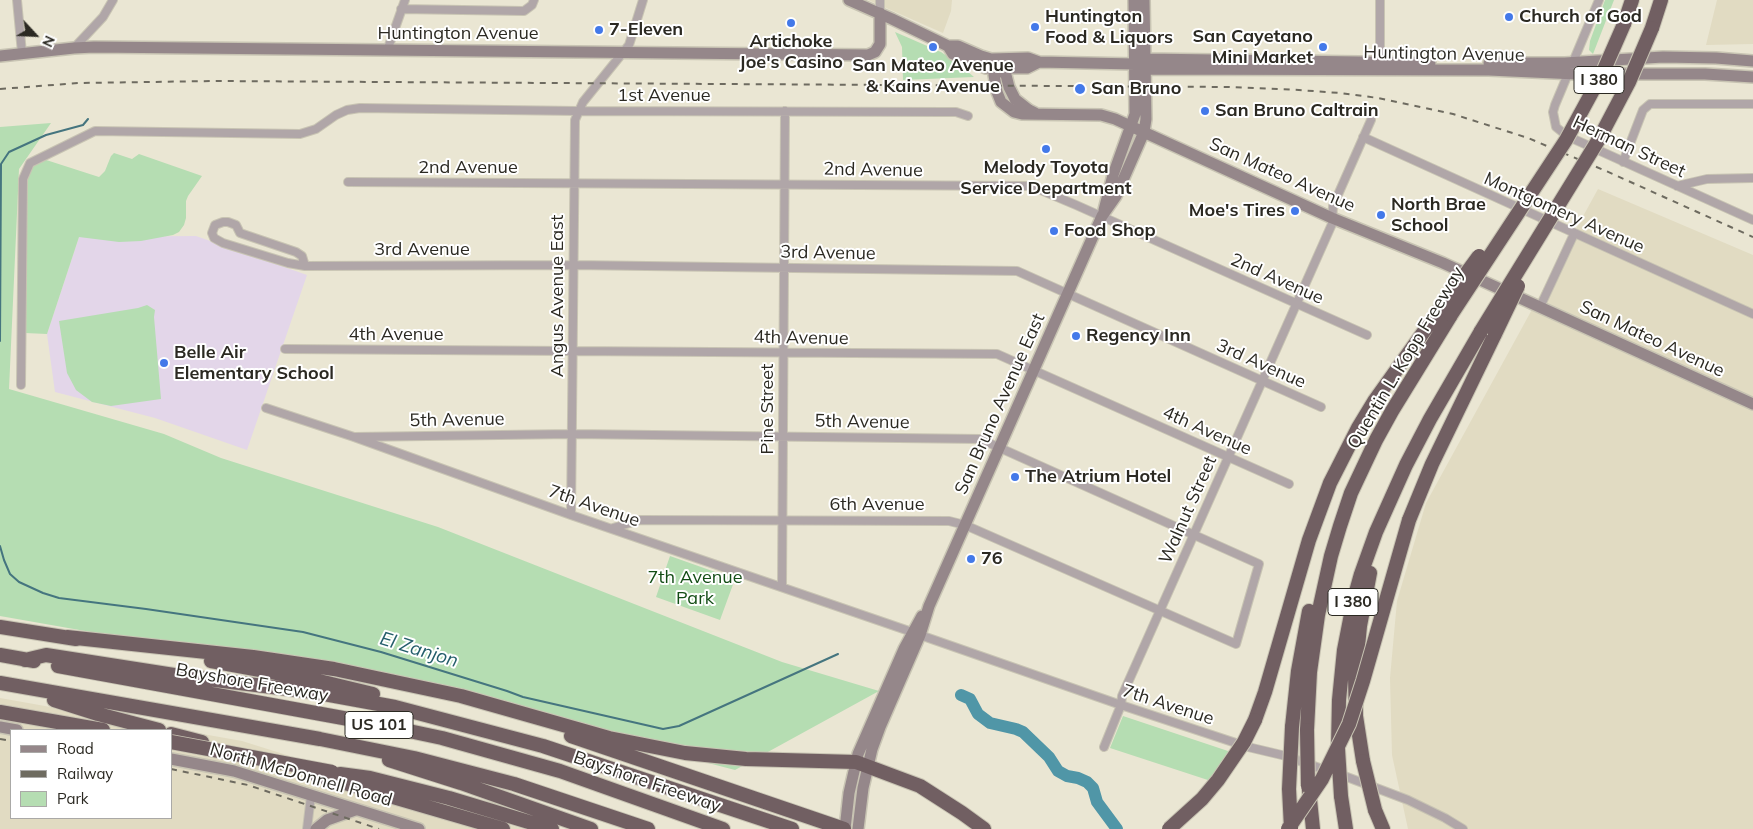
<!DOCTYPE html>
<html>
<head>
<meta charset="utf-8">
<style>
	body { margin:0 }
	#map { position:relative; width:1753px; height:829px; overflow:hidden; background:#eae6d3; font-family:Mulish,sans-serif }
	canvas { display:block }
	.legend { position:absolute; left:10px; top:729px; width:162px; height:90px; box-sizing:border-box; background:#fff; border:1px solid #aaa9a7; margin:0; padding:6px 9px; list-style:none; font-size:15px; color:#2b2922 }
	.legend li { display:flex; align-items:center; gap:10px; height:25px }
	.legend b { width:25px; border:1px solid #aaa9a7 }
	.north { position:absolute; left:10px; top:10px; width:50px; height:50px; -webkit-text-stroke:4px #fff; paint-order:stroke; rotate:115deg; font-size:14px; font-weight:700; line-height:20px; text-align:center; color:#2b2922 }
	.north::after { content:''; display:block; margin:auto; width:18px; height:22px; background:#2b2922; clip-path:polygon(50% 0,100% 100%,50% 72%,0 100%) }
</style>
</head>
<body>
<div id="map">
<canvas width="1753" height="829"></canvas>
<ul class="legend">
<li><b style="height:6px;background:#95878a"></b>Road</li>
<li><b style="height:6px;background:#6e6b60"></b>Railway</li>
<li><b style="height:14px;background:#b5ddb2"></b>Park</li>
</ul>
<div class="north">N</div>
</div>
<script>
const c = document.querySelector('canvas').getContext('2d');
c.lineJoin = 'round';
function paint(path, color) { c.fillStyle = color; c.fill(path, 'evenodd'); }
const shape = rows => new Path2D(rows.map(r => 'M' + r).join(''));
function strokePath(path, color, width, dash) { c.strokeStyle = color; c.lineWidth = width; c.lineCap = dash ? 'butt' : 'round'; c.setLineDash(dash || []); c.stroke(path); }
function drawText(font, color, halo, rows, align = 'center') {
  c.font = font + ' Mulish,sans-serif'; c.lineWidth = 4; c.setLineDash([]); c.textBaseline = 'middle'; c.strokeStyle = halo; c.fillStyle = color; for (const [text, x, y, turn = 0] of rows) {
    c.save(); c.translate(x, y); c.rotate((+turn || 0) * Math.PI / 180); c.textAlign = isNaN(turn) ? turn : align; if (halo) c.strokeText(text, 0, 0); c.fillText(text, 0, 0); c.restore();
  }
}
const built = shape([
	[868,0,952,0,951,11,943,33],
	[1717,0,1753,0,1753,44,1706,45],
	[1598,189,1753,255,1753,829,1408,829,1392,755,1390,678,1397,601,1426,503],
	[0,698,242,741,523,829,0,829],
	[11,730,171,730,171,818,11,818]
]);
const education = shape([
	[196,236,307,275,247,450,155,418,55,392,47,334,79,237]
]);
const green = shape([
	[1605,0,1614,0,1593,54,1589,50,1590,41],
	[895,32,941,52,959,64,974,77,903,80,902,47],
	[51,123,19,169,9,389,164,434,221,458,438,527,782,662,879,691,735,770,443,694,0,616,0,127],
	[114,153,132,159,139,154,202,176,188,196,186,201,186,218,184,225,179,232,173,235,141,241,119,242,79,237,47,334,25,333,25,175,40,158,99,177,105,171,111,156],
	[147,305,155,310,154,317,161,399,111,406,92,402,76,390,67,373,59,321,138,308],
	[670,556,735,579,720,620,656,597],
	[1123,716,1240,755,1217,783,1110,748]
]);
const stream = shape([
	[0,341,1,164,9,152,46,135,83,125,88,119],
	[0,546,4,560,10,574,19,582,43,593,59,598,146,609,303,632,381,652,507,691,523,697,663,729,679,726,838,654]
]);
const river = shape([
	[961,695,970,699,978,714,990,723,1016,729,1023,732,1049,757,1058,771,1067,776,1078,778,1087,782,1093,788,1097,802,1117,829]
]);
const street = shape([
	[17,0,22,53],
	[880,0,880,13],
	[1380,0,1380,66],
	[1599,0,1555,105,1553,112,1556,127,1567,136,1753,220],
	[401,9,524,11,532,5,534,0],
	[74,48,103,17,113,0],
	[387,51,405,0],
	[1363,137,1753,314],
	[1623,162,1643,110,1650,104,1753,104],
	[348,182,1031,186,1076,205,1367,335],
	[1677,186,1707,179,1753,178],
	[305,266,302,256,296,252,240,233,236,225,228,222,223,222,215,225,212,233,214,238,223,243,288,263,305,266,573,265,1017,271,1321,407],
	[1540,307,1574,234],
	[285,349,997,354,1289,484],
	[21,385,23,179,30,163,95,131,300,134,316,129,336,115,347,110,360,108,577,111,946,112,956,112,968,116],
	[266,408,354,437,571,515,912,632],
	[354,437,572,434,980,439,1259,564,1236,644,965,525,949,521,640,520,613,528],
	[571,515,575,120,583,102,629,45,643,0],
	[782,587,785,111],
	[920,635,1121,705,1248,747,1286,756,1328,771],
	[1104,747,1121,705,1122,696,1332,224,1333,206,1371,120],
	[1339,774,1408,800,1445,818,1463,829],
	[307,829,311,796]
]);
const secondary = shape([
	[849,0,892,19,948,46,958,46,981,56,991,59,1028,58,1039,62,1135,64,1145,69,1489,70,1576,74,1705,74,1753,77],
	[948,46,953,54,986,68,1027,68,1039,62],
	[0,56,74,48,94,47,868,55,875,52,880,44,880,13],
	[1139,62,1145,59,1430,63],
	[1489,63,1565,63,1663,57,1716,58,1753,61],
	[1000,65,1001,70,1006,75,1009,87,1015,99,1029,110,1035,113],
	[1001,70,994,75,997,92,1001,102,1014,112,1022,114,1101,115,1115,119,1332,218,1443,263,1753,404],
	[1104,210,1113,175,1135,114,1134,0],
	[0,727,17,730],
	[171,759,234,771,419,829],
	[316,829,327,820,355,810],
	[845,829,849,793,858,754,904,649,922,616],
	[858,829,863,788,872,749,880,727,920,635,929,606,1102,216,1116,196,1144,132,1146,119,1144,0]
]);
const highway = shape([
	[1624,24,1632,0],
	[1652,28,1661,0],
	[1409,520,1432,464,1495,334],
	[0,627,76,639],
	[67,637,253,657,334,669,461,696,609,738,685,753,746,759,856,762,920,786,962,813,984,829],
	[0,655,34,661],
	[25,660,46,655,174,675,313,692,395,707,543,746,792,829],
	[211,661,315,680,373,694],
	[58,666,376,724,442,738,560,771,723,829],
	[0,683,320,739,414,758,514,784,648,829],
	[54,700,98,714,159,730],
	[0,712,103,730],
	[1255,720,1265,692,1309,540,1330,483,1358,428,1375,400,1440,309],
	[1292,727,1298,671,1309,611],
	[1307,730,1310,672,1318,615,1331,556,1340,526,1351,493,1376,440,1392,411,1451,315],
	[171,734,202,742],
	[571,736,844,829],
	[1338,747,1339,700,1344,650,1354,599,1361,574,1376,532,1406,465,1430,419,1481,331],
	[389,760,461,783,591,829],
	[1363,761,1356,716,1355,677,1360,626,1370,573],
	[314,774,503,829],
	[340,774,370,778,449,798,552,829],
	[1309,790,1313,829],
	[1341,796,1346,829],
	[1375,810,1383,829]
]);
const rail = shape([
	[0,89,79,83,216,81,1229,87,1299,90,1340,93,1378,98,1453,114,1528,138,1606,171,1753,237],
	[0,739,11,741],
	[171,769,248,785,379,829]
]);
const highwayBridge = shape([
	[1440,309,1479,256],
	[1451,315,1566,140,1603,72,1624,24],
	[1481,331,1599,139,1629,82,1652,28],
	[1495,334,1518,286],
	[1307,730,1308,786],
	[171,742,332,772],
	[1338,749,1341,796],
	[1363,761,1375,810],
	[1291,828,1289,789,1292,727],
	[1169,829,1202,799,1218,780,1244,742,1255,720],
	[1288,829,1322,779,1349,724,1363,681,1409,520]
]);
const markers = [
	[1509,17,5,"#4379e9"],
	[791,23,5,"#4379e9"],
	[1035,27,5,"#4379e9"],
	[599,30,5,"#4379e9"],
	[933,47,5,"#4379e9"],
	[1323,47,5,"#4379e9"],
	[1080,89,6,"#4379e9"],
	[1205,111,5,"#4379e9"],
	[1046,149,5,"#4379e9"],
	[1295,211,5,"#4379e9"],
	[1381,215,5,"#4379e9"],
	[1054,231,5,"#4379e9"],
	[1076,336,5,"#4379e9"],
	[164,363,5,"#4379e9"],
	[1015,477,5,"#4379e9"],
	[971,559,5,"#4379e9"]
];
const shields = [
	[1599,80,50],
	[1353,602,50],
	[379,725,68]
];
const shieldNames = [
	["I 380",1599,80],
	["I 380",1353,602],
	["US 101",379,725]
];
const poiNames = [
	["Huntington",1045,17],
	["Food & Liquors",1045,38],
	["Church of God",1519,17],
	["7-Eleven",609,30],
	["San Cayetano",1313,37,"right"],
	["Mini Market",1313,58,"right"],
	["Artichoke",791,42,"center"],
	["Joe's Casino",791,63,"center"],
	["San Mateo Avenue",933,66,"center"],
	["& Kains Avenue",933,87,"center"],
	["San Bruno",1091,89],
	["San Bruno Caltrain",1215,111],
	["Melody Toyota",1046,168,"center"],
	["Service Department",1046,189,"center"],
	["North Brae",1391,205],
	["School",1391,226],
	["Moe's Tires",1285,211,"right"],
	["Food Shop",1064,231],
	["Regency Inn",1086,336],
	["Belle Air",174,353],
	["Elementary School",174,374],
	["The Atrium Hotel",1025,477],
	["76",981,559]
];
const streetNames = [
	["Huntington Avenue",458,34],
	["Huntington Avenue",1444,54,1],
	["1st Avenue",664,96],
	["Herman Street",1629,147,25],
	["2nd Avenue",468,168],
	["2nd Avenue",873,170,1],
	["San Mateo Avenue",1282,175,24],
	["Montgomery Avenue",1564,213,24],
	["3rd Avenue",422,250],
	["3rd Avenue",828,253,1],
	["2nd Avenue",1277,279,24],
	["Angus Avenue East",558,296,-90],
	["4th Avenue",396,335],
	["4th Avenue",801,338,1],
	["San Mateo Avenue",1652,339,25],
	["Quentin L. Kopp Freeway",1406,358,-59],
	["3rd Avenue",1261,364,24],
	["San Bruno Avenue East",1000,404,-66],
	["Pine Street",768,409,-90],
	["5th Avenue",457,420,-1],
	["5th Avenue",862,422,1],
	["4th Avenue",1207,431,24],
	["6th Avenue",877,505],
	["7th Avenue",594,506,19],
	["Walnut Street",1188,510,-66],
	["Bayshore Freeway",252,683,10],
	["7th Avenue",1168,705,18],
	["North McDonnell Road",301,775,16],
	["Bayshore Freeway",647,782,19]
];
const parkNames = [
	["7th Avenue",695,578],
	["Park",695,599]
];
const waterNames = [
	["El Zanjon",419,650,17]
];
paint(built, '#e1dbc2');
paint(education, '#e3d6e9');
paint(green, '#b5ddb2');
strokePath(stream, '#45757f', 2);
strokePath(river, '#5096a7', 12);
strokePath(street, '#c8c4b3', 10);
strokePath(secondary, '#c8c4b3', 14);
strokePath(highway, '#c8c4b3', 16);
strokePath(street, '#b0a6a8', 8);
strokePath(secondary, '#95878a', 11);
strokePath(highway, '#715f62', 14);
strokePath(rail, '#6e6b60', 2, [6, 6]);
strokePath(highwayBridge, '#c8c4b3', 16, []);
strokePath(highwayBridge, '#715f62', 14);
for (const [x, y, r, color] of markers) { const dot = new Path2D(); dot.arc(x, y, r, 0, 2 * Math.PI); c.fillStyle = color; c.fill(dot); strokePath(dot, '#fff', 2); }
for (const [x, y, w] of shields) { const box = new Path2D(); box.roundRect(x - w / 2, y - 13.5, w, 27, 4); c.fillStyle = '#fff'; c.fill(box); strokePath(box, '#2b2922', 1); }
drawText('bold 16px', '#2b2922', null, shieldNames);
drawText('bold 18px', '#2b2922', '#fff', poiNames, 'left');
drawText('18px', '#2b2922', '#fff', streetNames);
drawText('18px', '#134d15', '#fff', parkNames);
drawText('italic 19px', '#235d6a', '#fff', waterNames);
</script>
</body>
</html>
